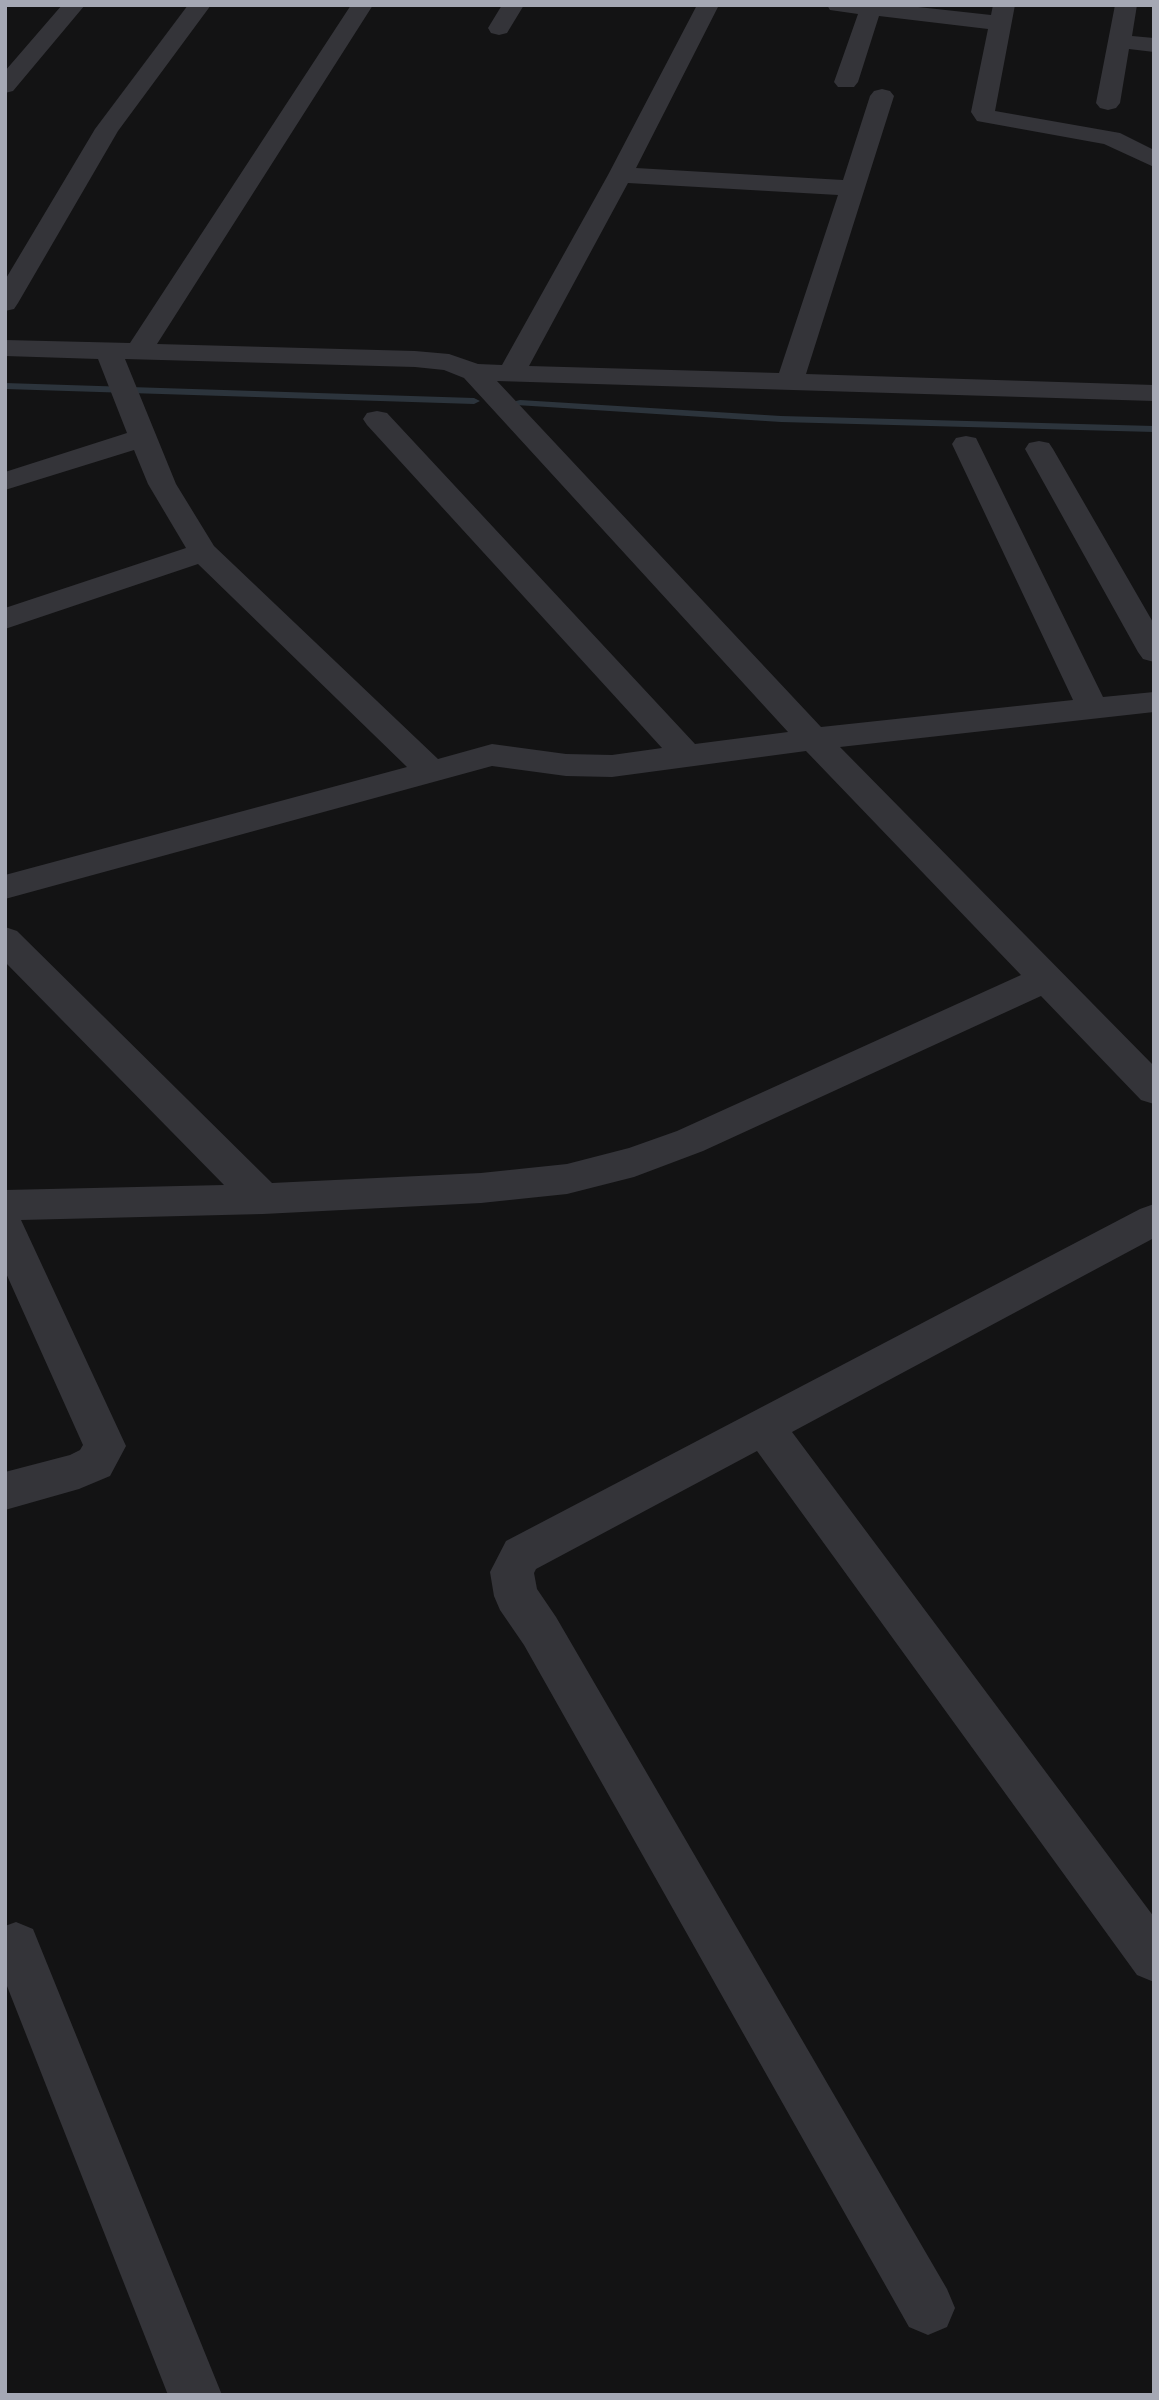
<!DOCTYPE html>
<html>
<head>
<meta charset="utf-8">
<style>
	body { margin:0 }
	#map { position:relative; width:1159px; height:2400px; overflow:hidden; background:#131314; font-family:"Open Sans",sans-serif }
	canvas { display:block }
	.frame { position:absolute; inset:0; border:7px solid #a5a8b4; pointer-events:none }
</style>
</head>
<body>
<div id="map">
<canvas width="1159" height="2400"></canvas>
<div class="frame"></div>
</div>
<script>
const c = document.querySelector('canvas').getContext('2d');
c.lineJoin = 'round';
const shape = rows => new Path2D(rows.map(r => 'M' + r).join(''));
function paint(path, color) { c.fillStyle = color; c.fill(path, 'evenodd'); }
const stream = shape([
	[5,383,474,398,480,401,474,404,5,389,5,383],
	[520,400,781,416,1154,426,1154,432,781,422,516,405,516,401,520,400]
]);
const minor = shape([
	[62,5,85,5,13,91,5,93,5,71,62,5],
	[188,5,211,5,118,131,18,303,14,309,5,311,5,280,95,129,188,5],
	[351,5,373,5,157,344,415,351,449,354,478,364,502,365,608,175,697,5,719,5,636,168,843,180,870,96,874,91,882,89,890,91,894,96,806,374,1154,385,1154,401,497,381,821,727,1073,700,952,444,956,438,966,436,976,438,1103,697,1154,692,1154,712,840,747,1154,1066,1154,1104,1141,1100,1041,996,703,1151,634,1177,567,1194,481,1203,263,1214,21,1220,126,1446,110,1476,79,1489,5,1510,5,1472,70,1455,80,1450,83,1445,5,1271,5,1190,224,1185,5,962,5,927,17,931,272,1183,481,1173,567,1164,629,1148,677,1131,1021,975,806,751,612,777,566,776,492,766,5,899,5,875,407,767,198,564,5,629,5,608,186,548,148,484,134,450,5,490,5,472,127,433,98,359,5,356,5,340,130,343,351,5],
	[628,183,838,195,779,373,529,366,628,183],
	[125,359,415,367,444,370,464,378,788,732,695,744,387,413,377,411,367,413,363,419,367,425,662,748,612,755,566,754,492,744,438,759,214,546,176,484,125,359],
	[502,5,524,5,507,33,499,35,491,33,488,28,502,5],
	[827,5,900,5,991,15,993,5,1015,5,995,111,1120,133,1154,150,1154,167,1104,144,977,121,971,112,988,29,879,16,858,82,854,87,838,87,834,82,858,14,830,10,827,5],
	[1115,5,1137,5,1132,36,1154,38,1154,52,1129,49,1120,103,1116,108,1108,110,1100,108,1096,103,1115,5],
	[1039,441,1049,443,1053,449,1154,624,1154,662,1143,659,1138,652,1025,449,1029,443,1039,441],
	[1154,1204,1154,1238,792,1432,1154,1917,1154,1982,1137,1975,757,1451,536,1569,534,1573,537,1589,556,1617,947,2289,955,2308,947,2327,928,2335,909,2327,524,1645,500,1610,494,1596,490,1572,506,1541,1140,1209,1154,1204],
	[16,1922,33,1929,222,2395,168,2395,5,1981,5,1926,16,1922]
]);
paint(stream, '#2c343c');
paint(minor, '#343439');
</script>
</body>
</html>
